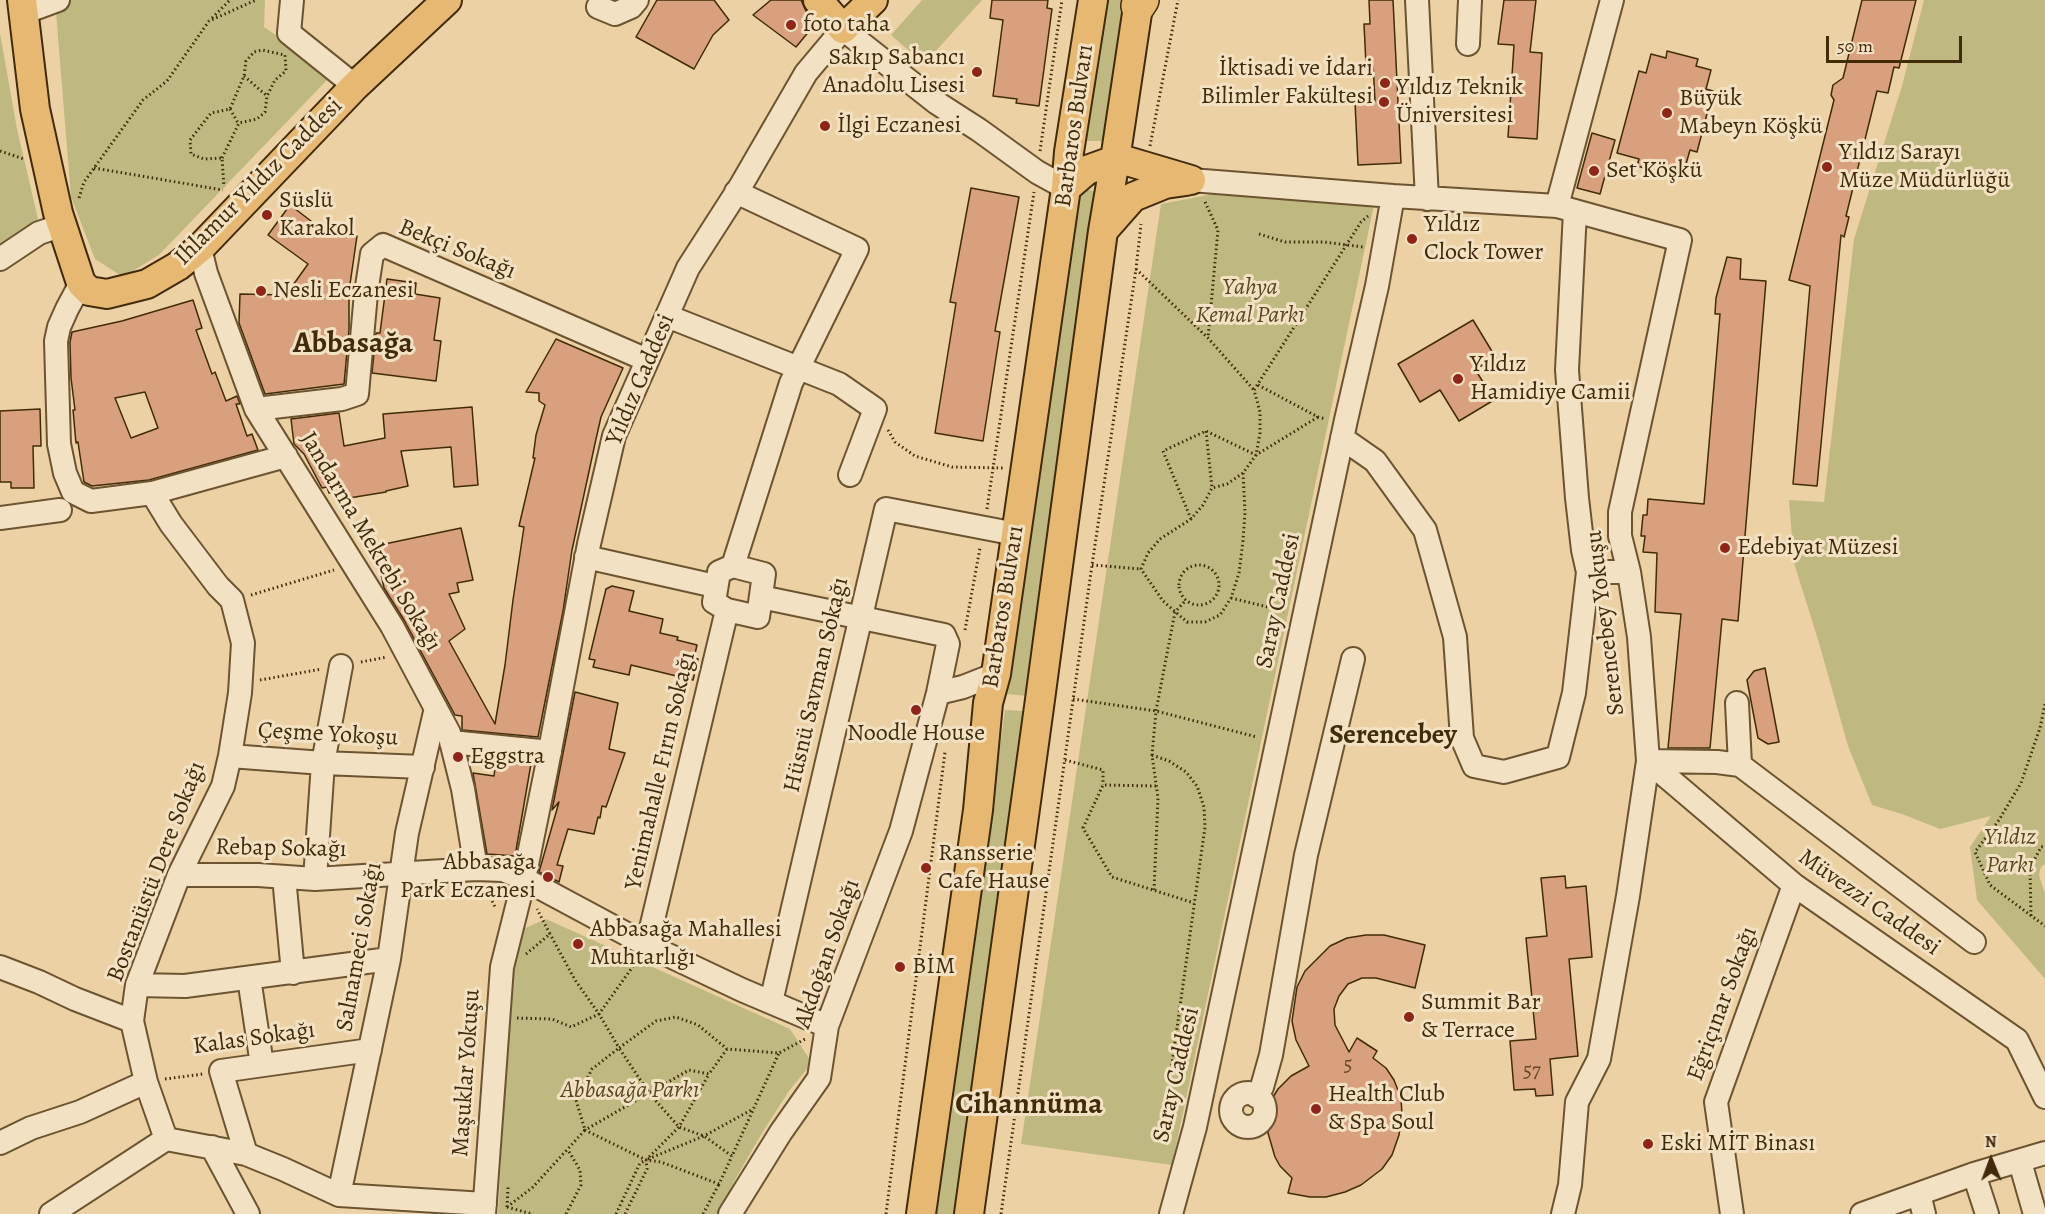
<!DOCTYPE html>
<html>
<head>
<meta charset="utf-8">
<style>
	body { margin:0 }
	#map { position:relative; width:2045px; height:1214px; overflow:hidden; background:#ecd1a5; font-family:Alegreya,serif }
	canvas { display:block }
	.north { position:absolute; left:1961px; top:1130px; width:60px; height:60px; -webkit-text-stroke:4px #f3e1c4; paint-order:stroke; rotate:359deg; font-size:16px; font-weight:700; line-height:24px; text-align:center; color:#412b09 }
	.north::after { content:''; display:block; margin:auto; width:21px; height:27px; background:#412b09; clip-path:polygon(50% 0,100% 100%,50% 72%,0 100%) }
	.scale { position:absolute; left:1826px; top:36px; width:136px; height:27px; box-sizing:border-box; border:3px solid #412b09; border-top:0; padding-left:8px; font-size:18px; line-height:21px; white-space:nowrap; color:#412b09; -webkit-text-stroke:4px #f3e1c4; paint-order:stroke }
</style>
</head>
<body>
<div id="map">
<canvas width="2045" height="1214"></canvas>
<div class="north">N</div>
<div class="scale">50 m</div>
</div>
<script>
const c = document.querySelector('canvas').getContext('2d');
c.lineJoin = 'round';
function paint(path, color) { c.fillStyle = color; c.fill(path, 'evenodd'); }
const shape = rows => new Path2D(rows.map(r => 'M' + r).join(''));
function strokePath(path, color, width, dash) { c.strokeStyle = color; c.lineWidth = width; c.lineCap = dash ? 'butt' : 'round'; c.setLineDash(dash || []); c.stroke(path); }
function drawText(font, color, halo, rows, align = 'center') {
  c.font = font + ' Alegreya,serif'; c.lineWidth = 6; c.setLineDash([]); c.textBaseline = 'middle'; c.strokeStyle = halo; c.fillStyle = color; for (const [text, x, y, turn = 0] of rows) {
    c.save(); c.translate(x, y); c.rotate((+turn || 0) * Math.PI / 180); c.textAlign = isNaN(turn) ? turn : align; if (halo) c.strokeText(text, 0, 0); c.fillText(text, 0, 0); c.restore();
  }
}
const green = shape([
	[55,0,265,0,264,27,301,52,328,79,159,255,123,277,95,259,71,197],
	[922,0,982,0,924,64,891,35],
	[1106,0,1126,0,1105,141,1085,141],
	[1924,0,2045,0,2045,864,2041,867,2039,875,2045,894,2045,979,1977,900,1970,847,1991,816,1940,829,1902,814,1872,805,1848,746,1819,643,1794,563,1789,500,1824,502,1854,239,1902,86],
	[0,33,17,129,38,219,0,249],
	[1078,186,1098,193,1027,696,1007,694],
	[1218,193,1374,205,1172,1165,1021,1144,1161,204],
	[1005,710,1024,711,954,1214,936,1214],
	[546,919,790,1029,812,1063,789,1091,762,1133,736,1178,721,1214,498,1214,512,966,523,929]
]);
const building = shape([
	[657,0,714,0,729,20,713,35,694,69,636,37,657,0],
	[771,0,801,0,806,11,816,23,796,47,753,15,771,0],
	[992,0,1048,0,1047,8,1052,9,1039,106,1016,103,1017,99,993,96,1003,20,990,18,992,0],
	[1369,0,1393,0,1401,163,1358,165,1355,102,1375,101,1373,64,1366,65,1364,24,1370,24,1369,0],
	[1504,0,1536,0,1530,52,1542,53,1537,139,1508,137,1514,45,1498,44,1504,0],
	[1862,0,1916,0,1899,68,1894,67,1888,93,1877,91,1846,216,1849,217,1844,237,1841,235,1817,486,1793,484,1810,286,1789,280,1834,100,1831,95,1833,85,1843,78,1862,0],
	[1667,51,1698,59,1696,66,1711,70,1706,89,1713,91,1697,152,1690,150,1684,171,1669,167,1667,174,1637,166,1639,159,1617,153,1639,71,1646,73,1651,54,1666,58,1667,51],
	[1592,133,1615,140,1600,194,1577,188,1592,133],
	[971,188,1019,197,995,331,1000,332,983,441,935,433,956,303,950,302,971,188],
	[290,205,311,221,306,229,357,236,349,291,349,330,344,384,265,394,239,323,240,294,286,295,308,264,268,235,290,205],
	[1727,257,1741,259,1740,279,1766,281,1738,621,1722,619,1710,748,1668,748,1681,614,1655,612,1657,553,1643,552,1645,536,1641,536,1643,515,1647,515,1648,499,1704,504,1720,314,1715,314,1716,298,1727,257],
	[387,279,416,283,415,294,440,298,434,340,441,341,436,381,372,373,376,333,380,333,387,279],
	[193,300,202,328,196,330,212,374,215,372,226,401,237,396,240,404,236,404,247,436,252,434,258,450,149,480,92,486,84,482,78,442,76,443,73,410,75,410,71,378,70,342,72,332,122,321,193,300],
	[145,392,158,428,131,438,115,398,145,392],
	[1473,320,1496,358,1475,369,1494,400,1459,421,1440,390,1420,402,1398,364,1473,320],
	[556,339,623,368,601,417,596,439,572,550,563,611,538,737,462,730,462,716,455,715,404,620,384,588,375,546,461,528,473,580,457,583,459,592,449,594,465,629,449,641,495,724,505,665,513,600,524,527,519,526,535,458,533,458,536,435,545,405,539,401,539,393,526,392,556,339],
	[472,407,478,485,454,487,451,447,401,451,408,486,386,491,386,492,337,500,334,492,329,493,327,487,322,488,304,454,294,444,291,419,339,413,344,446,385,438,383,414,472,407],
	[40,409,41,446,33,446,34,488,11,488,11,482,0,482,0,411,40,409],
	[612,586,634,591,629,611,663,619,660,633,678,637,677,640,697,645,694,658,698,659,693,680,631,665,629,675,593,667,595,660,589,659,606,589,612,586],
	[1765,668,1779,742,1768,744,1758,738,1747,680,1754,671,1765,668],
	[575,692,618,703,609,749,625,753,606,807,602,806,600,818,598,817,594,834,568,829,557,865,563,866,559,882,539,872,559,802,552,810,575,692],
	[496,760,531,764,515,856,487,854,473,773,494,776,496,760],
	[1565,876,1566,888,1586,886,1592,957,1569,959,1578,1056,1550,1059,1553,1095,1536,1096,1535,1089,1514,1090,1510,1041,1536,1039,1526,938,1547,936,1541,878,1565,876],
	[1366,935,1384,935,1425,945,1415,988,1376,978,1362,978,1348,984,1339,996,1334,1009,1335,1025,1349,1052,1357,1038,1377,1051,1373,1058,1386,1068,1394,1080,1401,1098,1402,1115,1399,1135,1392,1155,1382,1169,1361,1185,1345,1192,1326,1197,1310,1197,1288,1193,1292,1178,1280,1166,1275,1157,1268,1133,1268,1117,1269,1104,1278,1089,1291,1076,1309,1066,1296,1040,1292,1021,1297,987,1305,971,1330,946,1347,938,1366,935]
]);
const path = shape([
	[212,18,230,0],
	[244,76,267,96],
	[230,109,238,123],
	[1150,146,1178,0],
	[0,151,24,159],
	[1040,151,1062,0],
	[222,158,239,123,257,119,265,112,267,96,275,80,286,71,285,55,262,50,254,52,246,61,244,76,230,109,211,113,190,140,191,154,204,159,222,158,224,187],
	[94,168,223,190],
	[79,198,84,182,143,100,167,81,209,21,256,0],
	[1205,202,1218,230,1208,338],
	[1259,234,1285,242,1324,242,1363,247],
	[1136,269,1208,338,1254,390],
	[1258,385,1318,417,1326,419],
	[888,430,895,442,915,456,952,467,1003,468],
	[1206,431,1212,488],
	[1243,473,1245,512,1243,541,1239,573,1231,598,1220,615,1205,622,1187,622,1163,601,1141,569,1148,553,1160,539,1191,519,1203,505,1212,488,1227,484,1243,473,1256,455,1260,433,1260,412,1254,390,1361,222,1368,216],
	[987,509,1034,192],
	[1191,519,1163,451,1206,431,1256,455,1318,417],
	[1092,565,1141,569],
	'1179 585a20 20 0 1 1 40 0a20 20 0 1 1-40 0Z',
	[251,595,334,570],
	[1231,598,1284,611],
	[965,630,980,548],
	[361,662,387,657],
	[260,680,322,669],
	[1073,699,1156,711,1257,737],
	[2045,704,2040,728,2021,783,1999,820,1975,852,1990,885,2045,926],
	[1152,755,1169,761,1186,772,1197,786,1204,807,1205,827,1161,1143],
	[1065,760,1103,770,1103,785],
	[1156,786,1103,785,1083,828,1112,877,1194,903],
	[486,889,495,907],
	[1154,890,1158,798,1152,755,1156,711,1175,612,1186,600],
	[2031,916,2030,868,2041,847,2045,846],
	[526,954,550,934,537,909],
	[636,962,599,1014,619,1048,656,1021,676,1017,698,1025,727,1049,779,1053,805,1039],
	[517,1018,552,1019,571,1027,599,1014,575,980,550,934],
	[727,1049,709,1074,689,1070,585,1130,646,1160,661,1162,719,1184,732,1156],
	[165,1079,203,1074],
	[648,1159,704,1136,753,1109],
	[507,1207,533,1187,585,1130,576,1100,592,1069,619,1048,649,1093,679,1127,704,1136,732,1156,779,1053],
	[507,1207,508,1187],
	[507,1207,532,1214],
	[566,1214,581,1185,580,1170,568,1150],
	[616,1214,640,1163,646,1160,679,1127,709,1074],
	[625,1214,647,1169,646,1160],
	[703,1214,719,1184],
	[886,1214,945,752],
	[1001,1214,1092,565,1136,269,1141,224]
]);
const minor = shape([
	[292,0,289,33,355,86],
	[1417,0,1427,199],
	[598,7,615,14,631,7,637,0],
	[23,13,58,0],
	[1468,44,1470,0],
	[1393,196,1557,206,1680,240,1620,512,1620,536,1629,572,1639,637,1648,761,1628,896,1599,1059,1577,1102,1570,1185,1563,1214],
	[1557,206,1612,0],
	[1575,211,1567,370,1577,498,1583,550,1588,572,1629,572],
	[200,248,206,273,256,409,392,626,449,733,463,789,476,869],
	[0,259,39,233,63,225],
	[81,283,67,309,59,327,56,341,59,444,65,473,73,492,91,501,152,493,286,456],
	[667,316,839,384,875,409,850,475],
	[256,409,342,399,357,394,366,293,372,254,383,245,647,360],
	[1342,438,1375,461,1425,530,1455,637,1462,738,1474,766,1504,772,1558,757,1574,693,1588,572],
	[152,493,171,524,218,586,232,600,243,643,240,693,230,756,223,786,179,875,137,985,132,1021,146,1082,166,1139,246,1154,283,1169,339,1195,485,1204],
	[0,518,60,510],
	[586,557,715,586],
	[733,566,791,383,857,249,736,192],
	[733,566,764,574,758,617,727,610,714,602,719,572,733,566],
	[938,693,963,687,996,674],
	[451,742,550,752],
	[230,756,323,763,423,767],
	[1648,761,1794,885,2017,1040,2045,1097],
	[1648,761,1717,762,1740,765,1737,703],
	[1740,765,1974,942],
	[179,875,258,875,315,879,476,869,503,870,524,879,647,945,742,990,827,1026],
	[284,877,293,973],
	[315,879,323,763,341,666],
	[647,945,727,610],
	[0,967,39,982,75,999,132,1021],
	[249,978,262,1065],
	[137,985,185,986,389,959],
	[771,1002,886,509,1016,534],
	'1231 1110a17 17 0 1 1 34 0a17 17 0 1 1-34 0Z',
	[1256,1096,1262,1087,1271,1055,1306,855,1353,659],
	[0,1143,31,1128,80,1112,146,1082],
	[212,1147,248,1214],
	[246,1154,221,1071,370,1050],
	[2020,1162,2035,1214],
	[1974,1174,1987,1214],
	[1919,1194,1924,1214],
	[339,1195,389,959,407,833,436,708],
	[51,1214,166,1139],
	[484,1214,502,967,524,879,547,766,589,544,614,436,688,268,740,187,806,73,843,29,937,103,979,130,1037,172,1066,188],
	[730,1214,781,1132,819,1078,827,1026,901,831,938,693,948,644,944,635,761,597],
	[1171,1214,1195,1127,1346,420,1377,286,1393,196,1191,180],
	[1732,1214,1716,1102,1794,885],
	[1862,1214,1974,1174,2045,1153]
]);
const major = shape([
	[22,0,35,109,58,213,81,283,89,291,107,294,147,284,178,266,200,248,355,86,447,0],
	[818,0,843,29,873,0],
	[1066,188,1087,170,1115,160,1127,161,1191,180],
	[1103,231,1133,197,1165,184,1186,181],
	[921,1214,978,810,988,703,996,674,1066,188,1069,152,1093,0],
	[969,1214,1039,707,1103,231,1115,160,1139,0]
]);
const highway = shape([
	[1138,6,1142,0]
]);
const markers = [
	[791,25,6,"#8f2418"],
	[977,72,6,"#8f2418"],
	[1385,83,6,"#8f2418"],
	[1384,102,6,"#8f2418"],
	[1667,113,6,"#8f2418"],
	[825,126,6,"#8f2418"],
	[1827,167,6,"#8f2418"],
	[1594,171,6,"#8f2418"],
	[267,215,6,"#8f2418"],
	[1412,239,6,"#8f2418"],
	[261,291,6,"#8f2418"],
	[1458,379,6,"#8f2418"],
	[1725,548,6,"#8f2418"],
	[916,710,6,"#8f2418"],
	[458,757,6,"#8f2418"],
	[926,868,6,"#8f2418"],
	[548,877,6,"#8f2418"],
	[578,944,6,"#8f2418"],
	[900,967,6,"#8f2418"],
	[1409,1017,6,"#8f2418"],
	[1316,1109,6,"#8f2418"],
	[1648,1144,6,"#8f2418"]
];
const numberNames = [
	["5",1348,1066],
	["57",1532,1072]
];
const poiNames = [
	["foto taha",803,25],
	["Sakıp Sabancı",965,58,"right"],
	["Anadolu Lisesi",965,86,"right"],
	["İktisadi ve İdari",1373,69,"right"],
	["Bilimler Fakültesi",1373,97,"right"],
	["Yıldız Teknik",1396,88],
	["Üniversitesi",1396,116],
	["Büyük",1679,99],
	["Mabeyn Köşkü",1679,127],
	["İlgi Eczanesi",837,126],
	["Yıldız Sarayı",1839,153],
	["Müze Müdürlüğü",1839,181],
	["Set Köşkü",1606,171],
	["Süslü",279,201],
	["Karakol",279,229],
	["Yıldız",1424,225],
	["Clock Tower",1424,253],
	["Nesli Eczanesi",273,291],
	["Yıldız",1470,365],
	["Hamidiye Camii",1470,393],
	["Edebiyat Müzesi",1737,548],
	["Noodle House",916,734,"center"],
	["Eggstra",470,757],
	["Ransserie",938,854],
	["Cafe Hause",938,882],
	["Abbasağa",536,863,"right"],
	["Park Eczanesi",536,891,"right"],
	["Abbasağa Mahallesi",590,930],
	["Muhtarlığı",590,958],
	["BİM",912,967],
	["Summit Bar",1421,1003],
	["& Terrace",1421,1031],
	["Health Club",1328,1095],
	["& Spa Soul",1328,1123],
	["Eski MİT Binası",1660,1144]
];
const streetNames = [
	["Barbaros Bulvarı",1075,126,-82],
	["Ihlamur Yıldız Caddesi",259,182,-45],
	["Bekçi Sokağı",457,250,22],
	["Yıldız Caddesi",641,380,-67],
	["Jandarma Mektebi Sokağı",370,542,59],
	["Saray Caddesi",1279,601,-78],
	["Barbaros Bulvarı",1004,607,-81],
	["Serencebey Yokuşu",1606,623,-97],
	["Hüsnü Savman Sokağı",817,685,-77],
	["Çeşme Yokoşu",328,735,3],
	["Yenimahalle Fırın Sokağı",661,771,-77],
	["Rebap Sokağı",281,849,1],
	["Bostanüstü Dere Sokağı",157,872,-69],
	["Müvezzi Caddesi",1869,903,35],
	["Salnameci Sokağı",360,947,-80],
	["Akdoğan Sokağı",828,954,-71],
	["Eğriçınar Sokağı",1723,1004,-70],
	["Kalas Sokağı",254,1039,-8],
	["Maşuklar Yokuşu",467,1073,-86],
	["Saray Caddesi",1177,1075,-77]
];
const parkNames = [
	["Yahya",1250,288],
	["Kemal Parkı",1250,316],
	["Yıldız",2010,838],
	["Parkı",2010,866],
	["Abbasağa Parkı",630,1091]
];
const quarterNames = [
	["Serencebey",1393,736]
];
const districtNames = [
	["Abbasağa",353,345],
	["Cihannüma",1029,1106]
];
paint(green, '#bfb981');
paint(building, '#d8a07d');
strokePath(building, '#412b09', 1.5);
strokePath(minor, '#6c5430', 26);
strokePath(major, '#412b09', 32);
strokePath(highway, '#412b09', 36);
strokePath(path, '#412b09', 3, [1.5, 3]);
strokePath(minor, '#f3e1c4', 22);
strokePath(major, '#e6b872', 28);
strokePath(highway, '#e6b872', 33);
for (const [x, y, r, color] of markers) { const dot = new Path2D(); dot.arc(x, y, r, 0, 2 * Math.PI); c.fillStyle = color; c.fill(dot); strokePath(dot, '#f3e1c4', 2); }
drawText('21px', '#674826', null, numberNames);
drawText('24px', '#412b09', '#f3e1c4', poiNames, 'left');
drawText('24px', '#412b09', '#f3e1c4', streetNames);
drawText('italic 24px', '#5a4721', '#f3e1c4', parkNames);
drawText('bold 27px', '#412b09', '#f3e1c4', quarterNames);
drawText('bold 30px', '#412b09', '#f3e1c4', districtNames);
</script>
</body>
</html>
